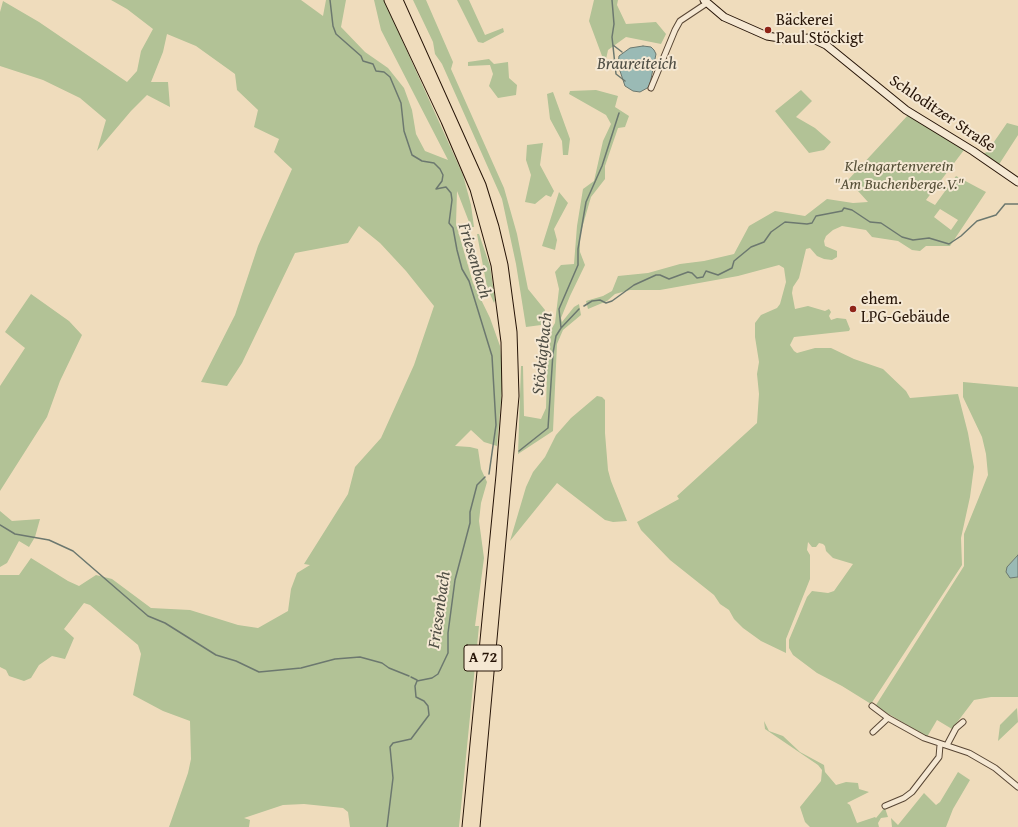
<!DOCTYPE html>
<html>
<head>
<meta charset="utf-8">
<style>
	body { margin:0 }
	canvas { display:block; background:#efdcbc }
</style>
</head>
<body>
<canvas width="1018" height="827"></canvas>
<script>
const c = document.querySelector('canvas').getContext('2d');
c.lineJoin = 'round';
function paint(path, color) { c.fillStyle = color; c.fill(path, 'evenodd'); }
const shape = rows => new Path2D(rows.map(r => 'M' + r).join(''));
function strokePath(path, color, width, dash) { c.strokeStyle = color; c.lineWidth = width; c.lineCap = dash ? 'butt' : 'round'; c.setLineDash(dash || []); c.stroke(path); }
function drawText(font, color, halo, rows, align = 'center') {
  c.font = font + ' "Gentium Book Plus",serif'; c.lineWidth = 4; c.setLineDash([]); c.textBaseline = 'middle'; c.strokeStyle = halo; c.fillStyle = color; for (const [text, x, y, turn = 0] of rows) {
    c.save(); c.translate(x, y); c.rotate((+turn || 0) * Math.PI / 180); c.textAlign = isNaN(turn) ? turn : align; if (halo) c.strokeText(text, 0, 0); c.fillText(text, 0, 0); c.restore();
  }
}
const green = shape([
	[111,0,301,0,323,16,326,0,346,0,341,27,365,52,388,68,404,88,412,110,416,134,425,151,448,160,381,30,374,0,384,0,463,175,471,205,474,227,471,227,457,191,456,224,473,283,490,318,500,346,503,378,497,446,484,442,471,430,455,446,470,447,478,449,481,469,487,482,481,503,479,521,484,558,475,626,479,626,459,827,350,827,348,812,343,808,304,804,283,805,244,818,250,820,249,827,169,827,188,773,191,759,190,721,163,711,133,695,141,654,138,645,90,605,84,603,64,629,74,638,65,659,52,656,39,665,31,678,24,681,9,676,6,670,0,667,0,575,19,575,31,558,68,581,79,586,96,575,112,579,151,608,190,610,238,625,258,628,288,611,291,589,297,573,310,565,304,564,348,494,355,467,381,438,414,365,434,306,406,271,380,243,359,226,348,243,295,253,242,363,227,386,201,382,235,315,258,246,292,169,274,152,279,139,254,127,258,110,237,90,235,74,196,46,167,34,163,52,151,82,168,82,170,107,147,95,131,111,97,151,106,120,80,98,43,80,0,66,0,12,3,1,39,22,127,82,137,71,141,51,153,29,127,9],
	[413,0,426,0,453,62,451,69,504,188,517,234,528,289,545,310,541,325,526,327,516,264,502,199,442,64,435,54,433,42],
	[457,0,469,0,485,35,503,28,504,32,483,43,478,42],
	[594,0,618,0,617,5,626,24,656,22,666,34,661,44,626,37,608,50,605,64,589,21],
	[489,59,494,64,508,62,509,78,517,85,516,95,498,98,489,86,493,74,490,65,468,66,468,62],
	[596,90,618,96,615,107,629,116,625,127,618,128,605,166,605,179,591,197,580,235,580,252,585,265,570,296,561,318,562,322,574,307,579,304,581,315,563,330,557,344,553,431,518,454,521,366,523,366,524,416,541,419,546,408,548,335,555,323,559,289,555,272,561,265,574,264,577,226,583,189,594,181,603,141,611,124,606,115,569,94,570,91],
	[801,90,812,101,796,117,815,128,831,142,824,150,809,153,775,111],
	[553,92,570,139,568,155,563,155,562,141,550,119,547,94],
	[909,114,964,150,926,200,935,205,956,176,986,192,950,246,926,246,920,251,912,250,898,241,872,237,866,230,842,226,833,230,826,236,824,241,825,246,837,251,837,257,832,260,824,259,817,256,810,248,806,249,799,278,793,287,792,293,795,309,808,306,825,311,829,309,831,312,829,316,831,320,837,318,846,319,850,329,849,331,794,337,790,345,794,351,797,353,815,348,831,348,854,359,883,369,906,391,910,398,958,394,968,433,974,467,970,497,961,538,962,565,871,704,842,686,817,673,793,655,789,648,789,640,807,597,812,591,828,593,834,591,853,564,833,558,826,551,825,546,823,544,819,543,816,547,812,547,808,542,807,550,810,555,810,579,786,639,786,653,761,641,743,628,734,619,729,610,720,604,714,595,670,560,641,530,637,522,679,499,677,496,757,423,759,394,757,374,759,362,755,337,755,323,761,315,777,308,780,304,786,282,784,268,779,265,738,276,660,290,630,290,615,294,607,301,588,309,586,301,603,296,612,291,618,276,648,273,680,264,704,261,734,254,749,226,775,211,805,216,827,199,853,203,868,202,848,180],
	[940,209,958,220,951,230,934,217],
	[1007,123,1018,126,1018,135,998,166,982,154,987,152],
	[543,143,540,165,554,191,551,197,546,195,535,204,525,202,531,175,526,160,527,145],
	[559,192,568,203,554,229,557,240,555,250,542,246],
	[477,234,479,234,490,266,495,300,494,303,487,287],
	[31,294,69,321,82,335,60,381,47,417,0,491,0,386,25,348,5,332],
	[963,382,1018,387,1018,555,1007,567,1015,578,1018,577,1018,697,991,697,974,700,952,729,937,720,927,737,877,707,876,705,964,566,964,534,988,475,986,454,982,437,963,397],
	[597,396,602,397,605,400,605,433,608,470,611,481,627,521,613,522,605,520,557,483,510,541,526,487,533,472,545,457,556,435,571,418],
	[0,511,12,521,40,519,35,537,29,547,19,541,7,563,0,567],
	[1017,708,1018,722,998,741,1000,725],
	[764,721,769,731,783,736,800,752,824,765,825,772,836,785,846,782,858,783,859,789,869,792,847,803,850,805,857,823,875,817,876,818,886,806,898,802,885,808,888,817,881,818,878,823,879,827,810,827,805,822,800,807,821,781,822,770,818,765,765,729],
	[958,772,970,780,953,809,946,827,892,827,891,818,898,825,924,793,936,805,940,802]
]);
const water = shape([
	[643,46,651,47,654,50,656,54,651,79,649,87,640,92,633,91,625,86,618,65,619,56,630,48,643,46],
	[1018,555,1018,577,1010,578,1006,572,1007,567,1018,555]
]);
const stream = shape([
	[330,0,333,26,336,34,361,56,363,61,373,64,376,71,384,72,390,77,401,103,404,131,412,155,422,161,434,163,440,169,443,175,442,181,436,189,446,187,451,193,452,200,449,223,453,228,457,250,462,269,469,281,492,356,496,425,489,474],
	[612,0,614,24,612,37,616,74,625,81],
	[613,45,622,52],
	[584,306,592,301,600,300,606,303,612,301,634,285,656,275,660,275,669,279,688,272,692,273,697,278,703,277,706,271,718,275,732,268,734,261,751,247,764,242,771,232,785,222,807,224,812,223,816,216,842,211,844,208,852,210,870,222,881,223,902,237,913,240,929,238,949,244,961,236,977,221,996,215,1005,204,1018,204],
	[561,328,579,309],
	[519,451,548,428,553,353,556,336,561,328,559,309,578,265,578,249,586,202,602,166,619,113],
	[0,525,15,534,49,540,73,551,148,616,165,623,216,655,236,661,259,672,301,668,335,659,360,657,382,663,389,668,409,676],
	[411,677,417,680],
	[387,827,393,778,390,747,393,743,411,739,429,715,428,706,424,701,416,697,415,686,417,681,432,678,438,674,448,653,448,633,455,580,470,523,470,512,477,485,485,477]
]);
const street = shape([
	[651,88,675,30,680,21,707,3],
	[872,706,888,718,924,738,969,753,995,768,1018,787],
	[873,732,888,718],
	[947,745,956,728,963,722],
	[885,806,904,798,912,792,939,757,940,745]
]);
const secondary = shape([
	[704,0,724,17,767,36,786,39,811,38,826,45,906,110,973,151,1018,182]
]);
const highway = shape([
	[389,0,446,121,475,189,496,265,506,342,507,396,501,475,467,827],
	[398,0,481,185,494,227,503,265,512,332,514,396,475,827]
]);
const markers = [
	[768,30,4,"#8f2418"],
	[853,309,4,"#8f2418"]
];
const shields = [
	[483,658,38]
];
const shieldNames = [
	["A 72",483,658]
];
const poiNames = [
	["Bäckerei",776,21],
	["Paul Stöckigt",776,39],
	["ehem.",861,300],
	["LPG-Gebäude",861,318]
];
const streetNames = [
	["Schloditzer Straße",942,114,34]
];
const parkNames = [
	["Kleingartenverein",899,167],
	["\"Am Buchenberge.V.\"",899,185]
];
const waterNames = [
	["Braureiteich",637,65],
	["Friesenbach",474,261,73],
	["Stöckigtbach",543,354,-84],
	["Friesenbach",440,610,-82]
];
paint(green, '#b2c296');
paint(water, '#9abab5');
strokePath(water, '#6c786f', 1);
strokePath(stream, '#6c786f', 1.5);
strokePath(street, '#584634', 7);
strokePath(secondary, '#261407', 9);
strokePath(highway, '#261407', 11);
strokePath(street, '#f5e8d3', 5);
strokePath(secondary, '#f5e8d3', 7);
strokePath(highway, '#efdcbc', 9);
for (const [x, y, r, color] of markers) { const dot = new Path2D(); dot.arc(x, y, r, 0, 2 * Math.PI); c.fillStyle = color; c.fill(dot); strokePath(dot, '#f5e8d3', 1.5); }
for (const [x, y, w] of shields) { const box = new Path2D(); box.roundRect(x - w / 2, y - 13, w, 26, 3); c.fillStyle = '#f5e8d3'; c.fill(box); strokePath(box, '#261407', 1); }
drawText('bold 15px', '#261407', null, shieldNames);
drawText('16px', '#261407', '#f5e8d3', poiNames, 'left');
drawText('16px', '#261407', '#f5e8d3', streetNames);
drawText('italic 16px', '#575139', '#f5e8d3', parkNames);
drawText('italic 17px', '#4f4e44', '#f5e8d3', waterNames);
</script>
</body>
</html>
